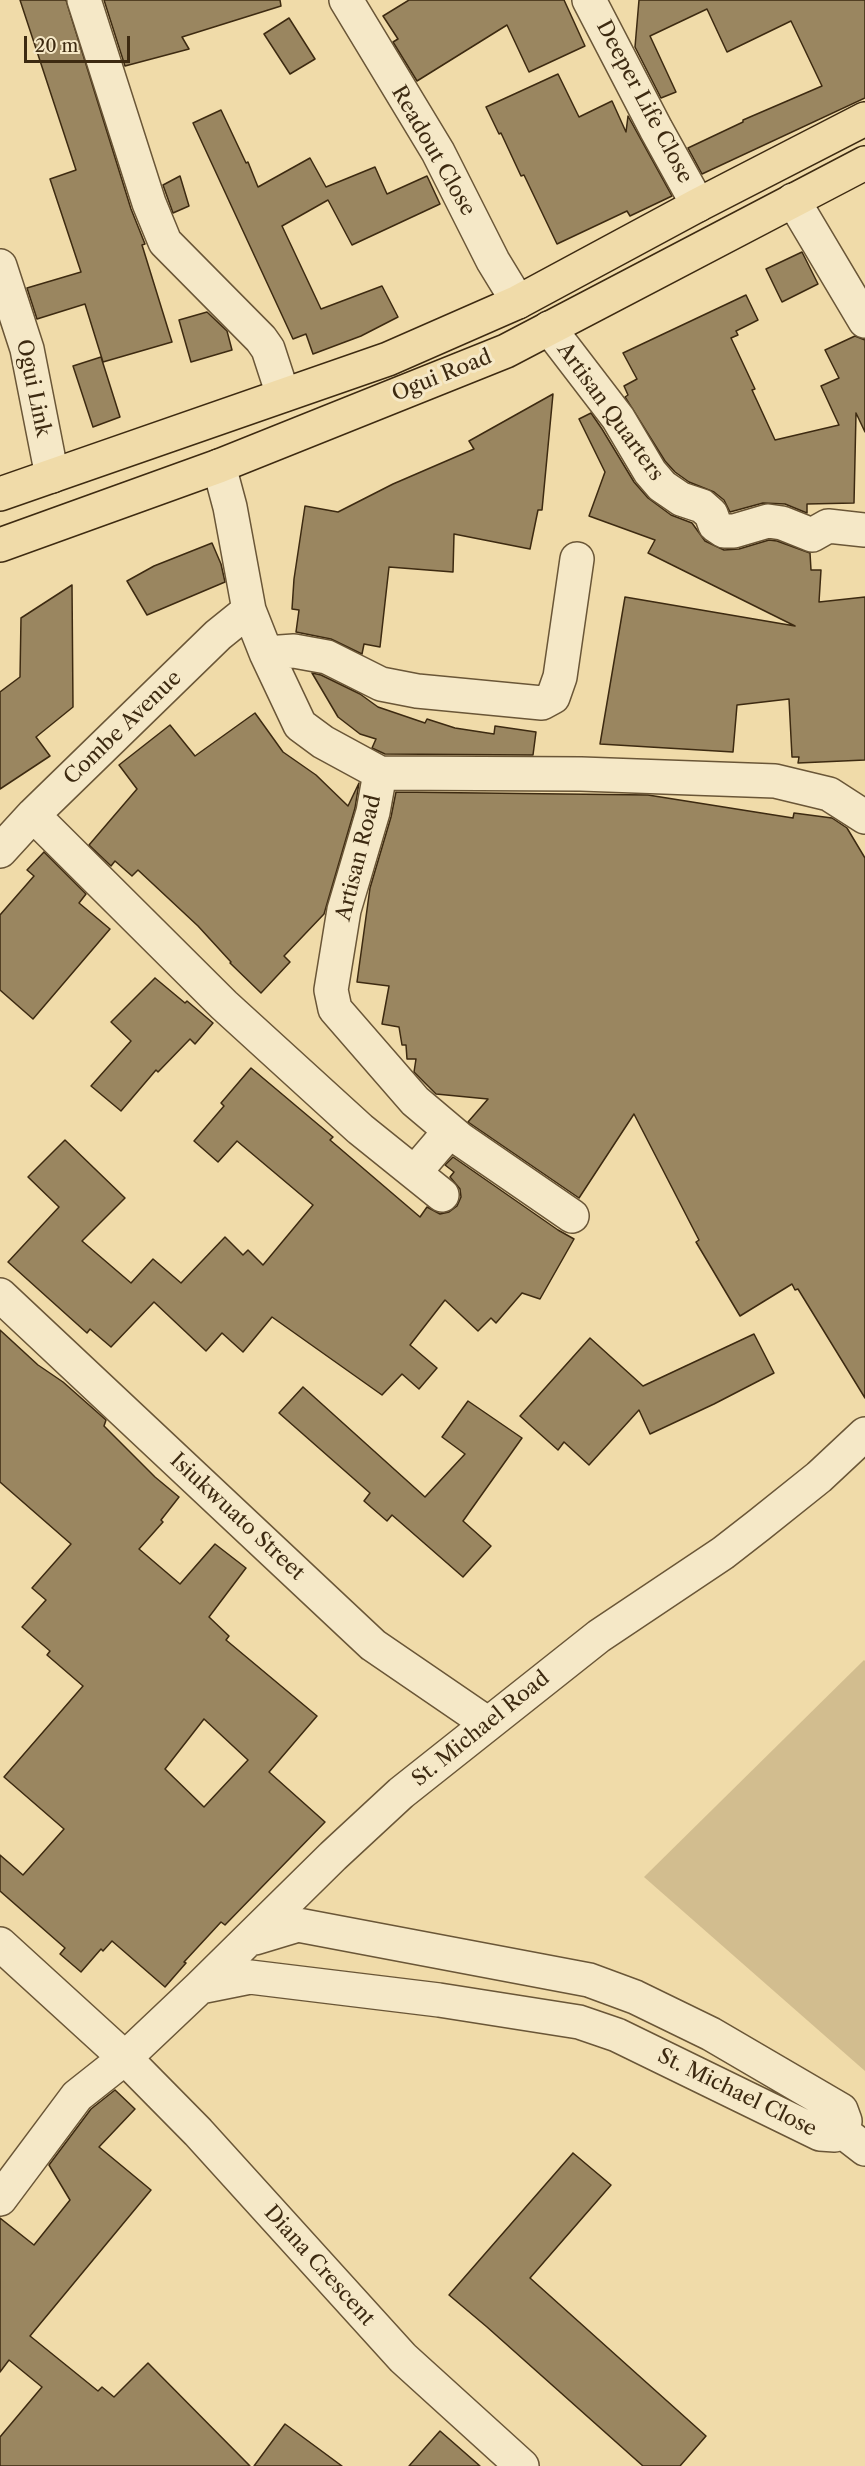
<!DOCTYPE html>
<html>
<head>
<meta charset="utf-8">
<style>
	body { margin:0 }
	#map { position:relative; width:865px; height:2466px; overflow:hidden; background:#f0dba9; font-family:"Libre Caslon Text",serif }
	canvas { display:block }
	.scale { position:absolute; left:24px; top:36px; width:106px; height:27px; box-sizing:border-box; border:3px solid #3d2a11; border-top:0; padding-left:8px; font-size:18px; line-height:21px; white-space:nowrap; color:#3d2a11; -webkit-text-stroke:4px #f5e8c7; paint-order:stroke }
</style>
</head>
<body>
<div id="map">
<canvas width="865" height="2466"></canvas>
<div class="scale">20 m</div>
</div>
<script>
const c = document.querySelector('canvas').getContext('2d');
c.lineJoin = 'round';
function paint(path, color) { c.fillStyle = color; c.fill(path, 'evenodd'); }
const shape = rows => new Path2D(rows.map(r => 'M' + r).join(''));
function strokePath(path, color, width, dash) { c.strokeStyle = color; c.lineWidth = width; c.lineCap = dash ? 'butt' : 'round'; c.setLineDash(dash || []); c.stroke(path); }
function drawText(font, color, halo, rows, align = 'center') {
  c.font = font + ' "Libre Caslon Text",serif'; c.lineWidth = 6; c.setLineDash([]); c.textBaseline = 'middle'; c.strokeStyle = halo; c.fillStyle = color; for (const [text, x, y, turn = 0] of rows) {
    c.save(); c.translate(x, y); c.rotate((+turn || 0) * Math.PI / 180); c.textAlign = isNaN(turn) ? turn : align; if (halo) c.strokeText(text, 0, 0); c.fillText(text, 0, 0); c.restore();
  }
}
const green = shape([
	[864,1660,865,1661,865,2071,644,1877]
]);
const building = shape([
	[20,0,66,0,131,209,145,244,142,245,172,342,103,362,85,304,37,319,27,288,81,272,50,179,76,170,20,0],
	[104,0,280,0,281,6,182,37,189,49,125,66,104,0],
	[409,0,564,0,585,46,529,72,507,25,417,81,393,42,398,39,383,16,409,0],
	[639,0,865,0,865,98,702,174,688,148,743,122,743,120,822,86,791,21,727,52,707,9,650,36,676,92,661,98,635,47,639,0],
	[289,18,315,59,290,74,264,34,289,18],
	[558,74,579,117,612,101,626,132,628,116,672,196,630,216,627,211,557,244,524,175,521,176,501,133,499,134,486,107,558,74],
	[221,110,246,163,248,162,258,187,310,158,326,187,375,167,387,194,427,176,440,204,352,245,328,200,282,226,321,309,382,286,398,317,361,336,313,354,306,334,293,339,193,123,221,110],
	[180,176,189,206,173,213,163,185,180,176],
	[802,252,818,284,782,302,766,269,802,252],
	[746,295,758,320,736,331,738,335,731,338,755,389,752,390,775,440,839,425,821,386,839,378,825,350,855,336,865,340,865,432,856,413,854,503,807,504,807,513,785,504,763,503,730,512,724,500,714,492,689,482,675,472,665,461,625,397,628,395,624,386,637,379,623,353,746,295],
	[207,312,227,331,232,350,191,362,179,320,207,312],
	[101,357,120,417,93,427,73,366,101,357],
	[553,394,542,510,538,510,530,549,454,534,453,572,389,567,380,647,364,644,362,654,331,639,296,632,299,610,292,609,294,579,305,506,338,512,393,484,474,449,469,441,553,394],
	[591,413,602,429,634,482,648,498,671,515,692,523,705,541,724,550,739,549,769,540,777,541,810,553,811,570,821,570,819,602,865,597,865,760,798,763,799,757,792,757,789,699,737,705,733,752,600,744,625,597,795,626,648,553,655,540,589,516,605,472,579,419,591,413],
	[212,543,221,564,225,582,147,615,127,581,154,566,212,543],
	[72,585,73,707,36,737,50,756,0,789,0,692,20,677,21,618,72,585],
	[312,673,321,675,360,694,378,707,425,723,427,719,455,728,494,734,495,726,536,732,533,755,385,754,372,748,376,739,360,734,338,717,312,673],
	[255,713,283,752,316,775,348,806,359,783,355,808,324,914,284,956,290,962,261,993,230,963,231,962,198,926,138,870,132,876,115,861,111,866,89,845,137,789,119,765,170,725,195,756,255,713],
	[396,792,648,795,793,818,794,813,832,818,847,828,865,858,865,1398,798,1289,795,1290,792,1284,740,1316,696,1242,699,1240,634,1114,579,1198,468,1122,488,1099,436,1094,414,1072,416,1059,407,1059,406,1045,402,1045,399,1027,382,1024,389,986,357,982,370,888,391,817,396,792],
	[44,852,86,894,79,903,110,929,33,1019,0,990,0,915,34,876,27,870,44,852],
	[155,978,185,1003,187,1001,213,1023,195,1044,190,1039,158,1072,156,1070,121,1111,91,1086,131,1041,111,1022,155,978],
	[251,1068,333,1137,330,1140,420,1217,427,1207,440,1214,449,1212,457,1206,461,1197,460,1189,450,1177,454,1172,445,1165,453,1157,558,1230,574,1239,540,1299,522,1293,496,1323,491,1318,478,1331,445,1300,410,1345,437,1368,419,1389,402,1374,382,1395,272,1317,243,1352,222,1333,206,1351,154,1302,111,1347,90,1329,87,1333,8,1262,59,1207,28,1177,65,1140,125,1198,82,1241,131,1283,153,1259,181,1283,225,1237,243,1255,248,1250,263,1265,313,1205,237,1141,218,1162,194,1141,224,1106,221,1103,251,1068],
	[0,1330,38,1365,63,1382,106,1420,104,1426,155,1477,179,1497,161,1520,163,1522,139,1549,180,1584,215,1544,246,1568,209,1617,229,1636,226,1640,317,1716,269,1772,325,1822,225,1925,221,1922,184,1962,186,1963,165,1987,112,1941,103,1951,101,1949,81,1972,60,1954,65,1948,0,1891,0,1855,23,1875,64,1829,4,1777,83,1686,47,1655,50,1651,22,1627,46,1600,32,1588,71,1544,0,1482,0,1330],
	[204,1719,248,1760,204,1807,165,1769,204,1719],
	[754,1334,774,1373,714,1404,650,1434,639,1410,589,1465,564,1442,558,1450,520,1416,590,1338,643,1386,754,1334],
	[303,1387,425,1497,465,1454,442,1437,468,1401,522,1438,463,1521,491,1546,463,1577,392,1515,387,1521,364,1501,370,1493,279,1413,303,1387],
	[115,2090,135,2109,99,2147,151,2190,30,2336,98,2391,102,2387,114,2397,148,2363,250,2466,0,2466,0,2437,42,2387,9,2360,0,2372,0,2218,34,2245,70,2200,49,2165,91,2109,115,2090],
	[573,2153,611,2185,530,2278,706,2436,680,2466,643,2466,487,2327,449,2295,573,2153],
	[285,2424,342,2466,254,2466,285,2424],
	[440,2431,480,2466,409,2466,440,2431]
]);
const minor = shape([
	[84,0,149,203,165,242,261,339,268,349,283,395],
	[346,0,438,152,493,261,518,302],
	[589,0,656,129,698,205],
	[793,200,865,321],
	[0,266,27,349,52,476],
	[549,328,618,418,650,472,662,486,681,499,702,506,711,514,715,525,724,531,734,531,768,521,782,523,812,535,828,526,865,530],
	[219,466,230,507,249,610,266,653,300,725,323,742,380,773,581,774,775,781,829,794,865,817],
	[266,653,294,651,327,657,381,684,417,691,542,703,553,697,560,677,577,559],
	[380,773,373,812,344,910,331,990,335,1009,415,1101,460,1139,572,1216],
	[33,815,224,1005,360,1129,442,1195],
	[0,851,33,815,218,635,249,610],
	[415,1172,450,1131],
	[0,1295,373,1645,487,1723],
	[255,1938,298,1925,589,1980,635,1997,711,2034,841,2110,845,2121,843,2132],
	[0,1944,125,2058,198,2132,403,2358,522,2466],
	[200,1987,250,1977,439,2000,579,2022,617,2035,820,2134,835,2135,843,2132],
	[843,2132,865,2149],
	[0,2199,77,2096,125,2058,200,1987,333,1856,401,1793,599,1636,723,1553,759,1525,819,1477,865,1434]
]);
const major = shape([
	[0,494,388,359,518,302,698,205,865,119],
	[0,545,219,466,506,351,865,163]
]);
const streetNames = [
	["Deeper Life Close",644,102,62],
	["Readout Close",433,151,60],
	["Ogui Road",442,376,-22],
	["Ogui Link",33,388,78],
	["Artisan Quarters",610,412,54],
	["Combe Avenue",123,728,-44],
	["Artisan Road",359,858,-76],
	["Isiukwuato Street",237,1517,43],
	["St. Michael Road",481,1729,-39],
	["St. Michael Close",737,2093,26],
	["Diana Crescent",319,2266,48]
];
paint(green, '#d2bd8f');
paint(building, '#9a8660');
strokePath(building, '#3d2a11', 1.5);
strokePath(minor, '#6a5637', 36);
strokePath(major, '#3d2a11', 36);
strokePath(minor, '#f5e8c7', 33);
strokePath(major, '#f0dba9', 33);
drawText('21px', '#3d2a11', '#f5e8c7', streetNames);
</script>
</body>
</html>
